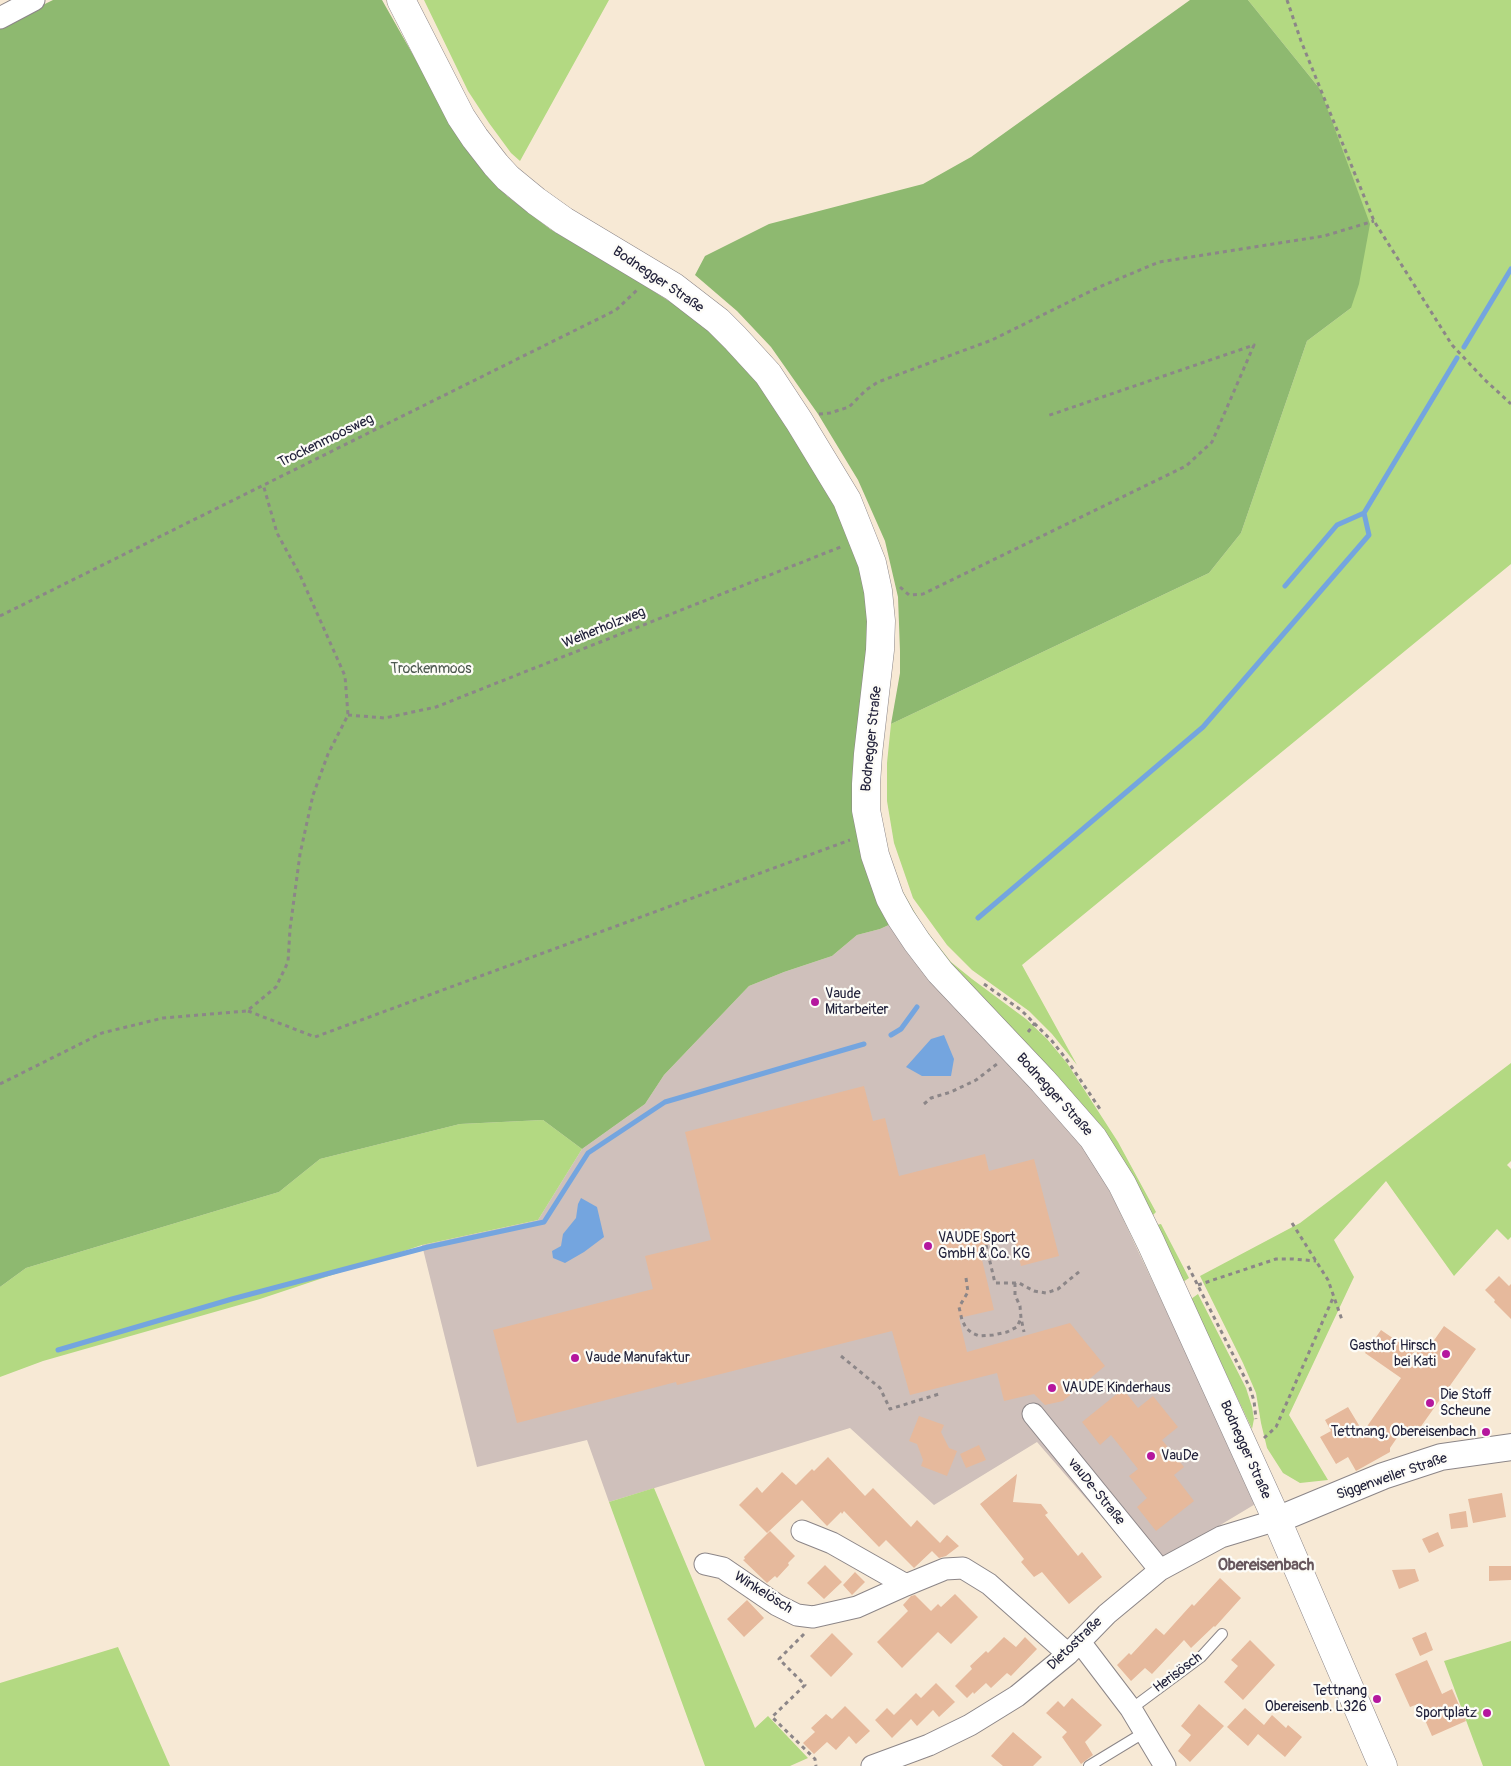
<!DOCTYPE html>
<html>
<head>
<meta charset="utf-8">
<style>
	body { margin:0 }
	canvas { display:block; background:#f7e9d5 }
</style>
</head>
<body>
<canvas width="1511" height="1766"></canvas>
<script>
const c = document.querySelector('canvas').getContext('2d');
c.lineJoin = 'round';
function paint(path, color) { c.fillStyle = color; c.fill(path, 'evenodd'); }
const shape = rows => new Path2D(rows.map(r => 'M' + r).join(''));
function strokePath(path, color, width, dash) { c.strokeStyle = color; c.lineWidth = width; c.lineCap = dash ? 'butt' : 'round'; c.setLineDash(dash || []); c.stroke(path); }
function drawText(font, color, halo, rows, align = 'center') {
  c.font = font + ' Pangolin,sans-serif'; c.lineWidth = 4.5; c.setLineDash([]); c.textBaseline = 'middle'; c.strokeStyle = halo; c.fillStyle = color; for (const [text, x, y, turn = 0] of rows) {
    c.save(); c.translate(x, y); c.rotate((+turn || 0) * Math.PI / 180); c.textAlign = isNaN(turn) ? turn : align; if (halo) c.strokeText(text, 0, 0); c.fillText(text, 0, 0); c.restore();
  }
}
const industrial = shape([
	[893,923,982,1031,1091,1156,1114,1200,1257,1503,1147,1569,1037,1442,934,1505,850,1428,609,1502,587,1440,477,1467,422,1245,538,1220,582,1149,645,1104,664,1075,749,986,784,972,832,956,857,935,880,929]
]);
const green = shape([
	[424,0,609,0,520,161,511,153,489,123,468,91],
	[1248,0,1511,0,1511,564,1022,965,1077,1065,1052,1034,1029,1011,972,970,947,945,913,898,894,843,887,801,887,763,891,724,1209,573,1241,533,1307,341,1351,308,1320,89],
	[899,885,922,925,951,962,972,979,1026,1019,1047,1039,1067,1063,1118,1142,1156,1212,1151,1217,955,976,899,896],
	[1511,1063,1511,1161,1507,1165,1511,1169,1511,1237,1508,1240,1497,1229,1454,1276,1386,1181,1334,1240,1354,1277,1289,1415,1328,1480,1300,1483,1283,1473,1267,1448,1261,1423,1256,1393,1243,1363,1200,1276,1300,1223],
	[543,1120,582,1149,538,1220,422,1245,260,1299,43,1361,0,1377,0,1287,26,1268,279,1192,320,1159,460,1124],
	[1161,1224,1189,1278,1183,1282,1156,1225],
	[1198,1294,1246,1388,1252,1407,1254,1419,1252,1429,1191,1299],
	[654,1488,755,1728,768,1716,808,1758,790,1766,705,1766,609,1502],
	[1511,1641,1511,1766,1483,1766,1444,1661],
	[118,1647,170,1766,0,1766,0,1683]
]);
const forest = shape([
	[53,0,382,0,467,150,507,196,550,229,639,282,686,312,733,351,765,390,834,501,856,549,869,599,870,649,856,748,893,923,880,929,857,935,832,956,784,972,749,986,664,1075,645,1104,582,1149,543,1120,460,1124,320,1159,279,1192,26,1268,0,1287,0,26],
	[1190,0,1248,0,1320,89,1370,224,1359,284,1351,308,1307,341,1241,533,1209,573,891,724,900,673,900,651,898,597,885,541,858,480,818,414,771,347,737,311,695,275,705,256,769,224,923,184,971,157]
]);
const water = shape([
	[944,1035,954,1059,951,1076,922,1076,906,1067,931,1039],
	[581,1198,597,1207,604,1237,584,1252,565,1263,553,1258,552,1251,561,1246,563,1234,576,1218,578,1204]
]);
const stream = shape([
	[1464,347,1511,269],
	[1285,586,1337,525,1364,513],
	[978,918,1203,727,1369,535,1364,513,1457,358],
	[891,1035,901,1029,917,1007],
	[58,1350,232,1299,428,1247,544,1222,588,1153,665,1102,864,1044]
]);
const building = shape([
	[864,1086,873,1121,885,1118,899,1176,985,1154,989,1171,1034,1159,1059,1256,1021,1266,1014,1238,979,1247,994,1310,959,1318,967,1352,1070,1323,1105,1366,1063,1401,1045,1405,1034,1394,1004,1401,997,1373,910,1395,892,1331,677,1385,676,1382,517,1423,493,1330,653,1289,645,1256,711,1240,685,1132],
	[1499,1276,1509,1286,1511,1284,1511,1319,1494,1302,1495,1300,1485,1290],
	[1444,1326,1476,1349,1412,1439,1401,1432,1390,1448,1390,1452,1356,1471,1348,1457,1336,1464,1320,1437,1331,1431,1325,1420,1348,1407,1363,1432,1401,1378,1365,1353,1381,1330,1416,1354,1425,1342,1430,1346],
	[1123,1389,1138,1408,1153,1396,1178,1427,1162,1440,1184,1467,1174,1475,1194,1501,1156,1531,1137,1507,1147,1498,1129,1476,1138,1469,1111,1435,1100,1445,1082,1422],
	[919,1416,944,1425,941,1432,949,1448,957,1451,947,1476,921,1466,923,1460,917,1444,909,1441],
	[979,1445,986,1460,966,1468,960,1454],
	[828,1457,865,1496,873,1488,911,1527,917,1520,940,1543,947,1535,959,1546,946,1556,939,1558,932,1551,914,1568,886,1540,879,1547,844,1511,842,1514,841,1512,827,1526,802,1500,767,1533,739,1505,757,1487,762,1493,782,1472,796,1485,812,1469,814,1471],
	[1017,1474,1013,1502,1041,1504,1048,1513,1045,1515,1078,1556,1082,1552,1102,1577,1069,1604,1042,1572,1034,1577,1021,1562,1024,1559,980,1504],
	[1502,1493,1506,1517,1473,1523,1468,1499],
	[1466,1511,1468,1527,1451,1529,1449,1514],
	[770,1531,795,1556,788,1563,789,1565,777,1578,775,1576,767,1583,743,1560,745,1559,744,1557],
	[1438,1532,1444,1546,1429,1553,1422,1539],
	[825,1565,842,1582,824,1599,807,1583],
	[1489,1566,1511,1566,1511,1580,1489,1581],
	[1415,1569,1419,1581,1399,1589,1392,1570],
	[855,1572,865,1582,852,1595,843,1585],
	[1220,1578,1241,1598,1215,1627,1214,1626,1191,1648,1184,1640,1152,1674,1145,1668,1131,1681,1117,1665,1129,1653,1131,1655,1156,1628,1164,1635,1192,1604,1194,1606],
	[955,1594,978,1617,951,1644,938,1632,902,1668,877,1642,908,1611,903,1605,911,1596,915,1595,931,1611,938,1604,941,1607],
	[747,1600,764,1618,744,1637,727,1619],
	[1426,1632,1433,1650,1420,1656,1412,1638],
	[832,1633,853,1654,831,1677,810,1656],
	[1004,1637,1016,1647,1025,1637,1037,1649,1011,1676,1007,1673,991,1688,986,1683,974,1694,973,1692,967,1698,955,1686,972,1669,970,1666,986,1651,988,1653],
	[1250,1640,1275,1665,1243,1700,1224,1682,1238,1666,1231,1660],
	[1427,1660,1442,1694,1452,1689,1466,1721,1432,1736,1418,1704,1410,1707,1395,1674],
	[936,1683,955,1702,939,1717,933,1710,917,1726,911,1719,892,1738,875,1720,887,1708,894,1715,916,1693,921,1698],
	[1072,1698,1102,1725,1085,1742,1093,1755,1081,1764,1062,1737,1067,1732,1046,1713,1058,1701,1064,1707],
	[1199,1704,1224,1726,1190,1762,1178,1751,1191,1735,1181,1726],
	[845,1706,870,1731,856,1744,849,1736,836,1750,827,1742,814,1754,803,1743,815,1732,811,1728,826,1714,832,1719],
	[1245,1708,1264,1725,1272,1715,1286,1728,1288,1725,1302,1737,1285,1757,1258,1734,1248,1746,1227,1727],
	[1013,1732,1042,1757,1033,1766,1003,1766,991,1756]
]);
const path = shape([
	[1287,0,1301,41,1374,221,1452,345,1484,379,1511,404],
	[819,414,830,413,849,407,866,390,878,382,992,340,1097,288,1159,262,1324,236,1374,221],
	[900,587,909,595,923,594,1186,466,1212,442,1254,345,1047,416],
	[0,616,616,310,637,290],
	[348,715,385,718,436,707,843,546],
	[984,984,1021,1010,1052,1041,1067,1060,1102,1112],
	[248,1011,315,1037,850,840],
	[1028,1032,1035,1023],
	[0,1084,102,1033,163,1018,247,1011,276,987,288,962,290,929,300,854,313,795,328,754,348,715,345,676,300,575,277,533,263,484],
	[924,1104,931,1098,951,1092,976,1080,997,1064],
	[1292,1223,1328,1280,1342,1320],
	[986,1245,995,1283,1019,1283,1034,1291,1046,1293,1058,1289,1080,1271],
	[1188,1266,1250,1388,1254,1401,1256,1419],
	[966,1278,968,1292,959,1307,962,1320,966,1328,972,1333,979,1336,993,1335,1007,1332,1017,1327,1021,1318],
	[1015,1283,1015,1295,1020,1306,1021,1318,1024,1332],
	[1198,1285,1276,1259,1293,1259,1316,1261],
	[841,1356,880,1388,890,1409,939,1394],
	[1264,1438,1276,1427,1333,1298],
	[804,1634,779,1659,805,1685,772,1717,815,1759,816,1766]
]);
const service = shape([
	[1131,1709,1201,1657,1222,1634],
	[1089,1766,1145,1732]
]);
const minor = shape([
	[0,18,34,0],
	[1033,1414,1160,1570],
	[802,1531,832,1543,906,1585,945,1569,963,1568,989,1584,1068,1654],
	[705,1564,723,1568,777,1605,797,1615,813,1617,857,1607,906,1585],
	[1080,1642,1131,1709,1165,1766],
	[872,1766,929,1745,970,1725,1017,1696,1068,1654,1107,1614,1160,1570,1221,1537,1277,1520]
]);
const tertiary = shape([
	[1277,1520,1383,1476,1441,1457,1511,1447]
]);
const secondary = shape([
	[401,0,461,117,475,138,496,165,508,178,536,201,564,221,674,287,718,321,735,338,768,374,799,421,847,500,872,563,878,591,881,621,880,650,868,754,866,784,866,810,875,855,890,898,901,918,917,942,940,972,1043,1081,1093,1138,1122,1184,1151,1243,1277,1520,1383,1766]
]);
const markers = [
	[815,1002,5,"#b5179e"],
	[928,1246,5,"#b5179e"],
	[1446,1354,5,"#b5179e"],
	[575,1358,5,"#b5179e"],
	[1052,1388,5,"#b5179e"],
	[1430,1403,5,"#b5179e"],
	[1486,1432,5,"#b5179e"],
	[1151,1456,5,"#b5179e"],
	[1377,1699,5,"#b5179e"],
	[1487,1713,5,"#b5179e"]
];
const streetNames = [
	["Bodnegger Straße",658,280,34],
	["Trockenmoosweg",326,441,-26],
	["Weiherholzweg",604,628,-22],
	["Bodnegger Straße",872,739,-84],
	["Bodnegger Straße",1054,1095,48],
	["Bodnegger Straße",1245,1450,66],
	["Siggenweiler Straße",1392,1477,-19],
	["vauDe-Straße",1096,1492,51],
	["Winkelösch",763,1593,32],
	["Dietostraße",1075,1644,-44],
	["Herisösch",1178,1673,-37]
];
const parkNames = [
	["Trockenmoos",431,669]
];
const poiNames = [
	["Vaude",825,994],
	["Mitarbeiter",825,1010],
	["VAUDE Sport",938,1238],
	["GmbH & Co. KG",938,1254],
	["Gasthof Hirsch",1436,1346,"right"],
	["bei Kati",1436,1362,"right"],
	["Vaude Manufaktur",585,1358],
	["VAUDE Kinderhaus",1062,1388],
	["Die Stoff",1440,1395],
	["Scheune",1440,1411],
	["Tettnang, Obereisenbach",1476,1432,"right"],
	["VauDe",1161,1456],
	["Tettnang",1367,1691,"right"],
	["Obereisenb. L326",1367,1707,"right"],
	["Sportplatz",1477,1713,"right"]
];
const quarterNames = [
	["Obereisenbach",1266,1566]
];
paint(industrial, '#cfc0bb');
paint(green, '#b3d982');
paint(forest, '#8eb970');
paint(water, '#74a5df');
strokePath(stream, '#74a5df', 5);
paint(building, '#e6b99c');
strokePath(service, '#8c8688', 12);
strokePath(minor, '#8c8688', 23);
strokePath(tertiary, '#8c8688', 28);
strokePath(secondary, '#8c8688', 29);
strokePath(path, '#8c8688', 3, [4, 4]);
strokePath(service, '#fff', 10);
strokePath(minor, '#fff', 21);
strokePath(tertiary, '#fff', 26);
strokePath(secondary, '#fff', 28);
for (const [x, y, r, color] of markers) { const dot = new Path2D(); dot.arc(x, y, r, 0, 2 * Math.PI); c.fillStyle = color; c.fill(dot); strokePath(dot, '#fdfcf7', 2); }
drawText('14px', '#22223b', '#fdfcf7', streetNames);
drawText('14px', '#4e5950', '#fdfcf7', parkNames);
drawText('14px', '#22223b', '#fdfcf7', poiNames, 'left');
drawText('bold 16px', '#67575d', '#fdfcf7', quarterNames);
</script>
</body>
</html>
